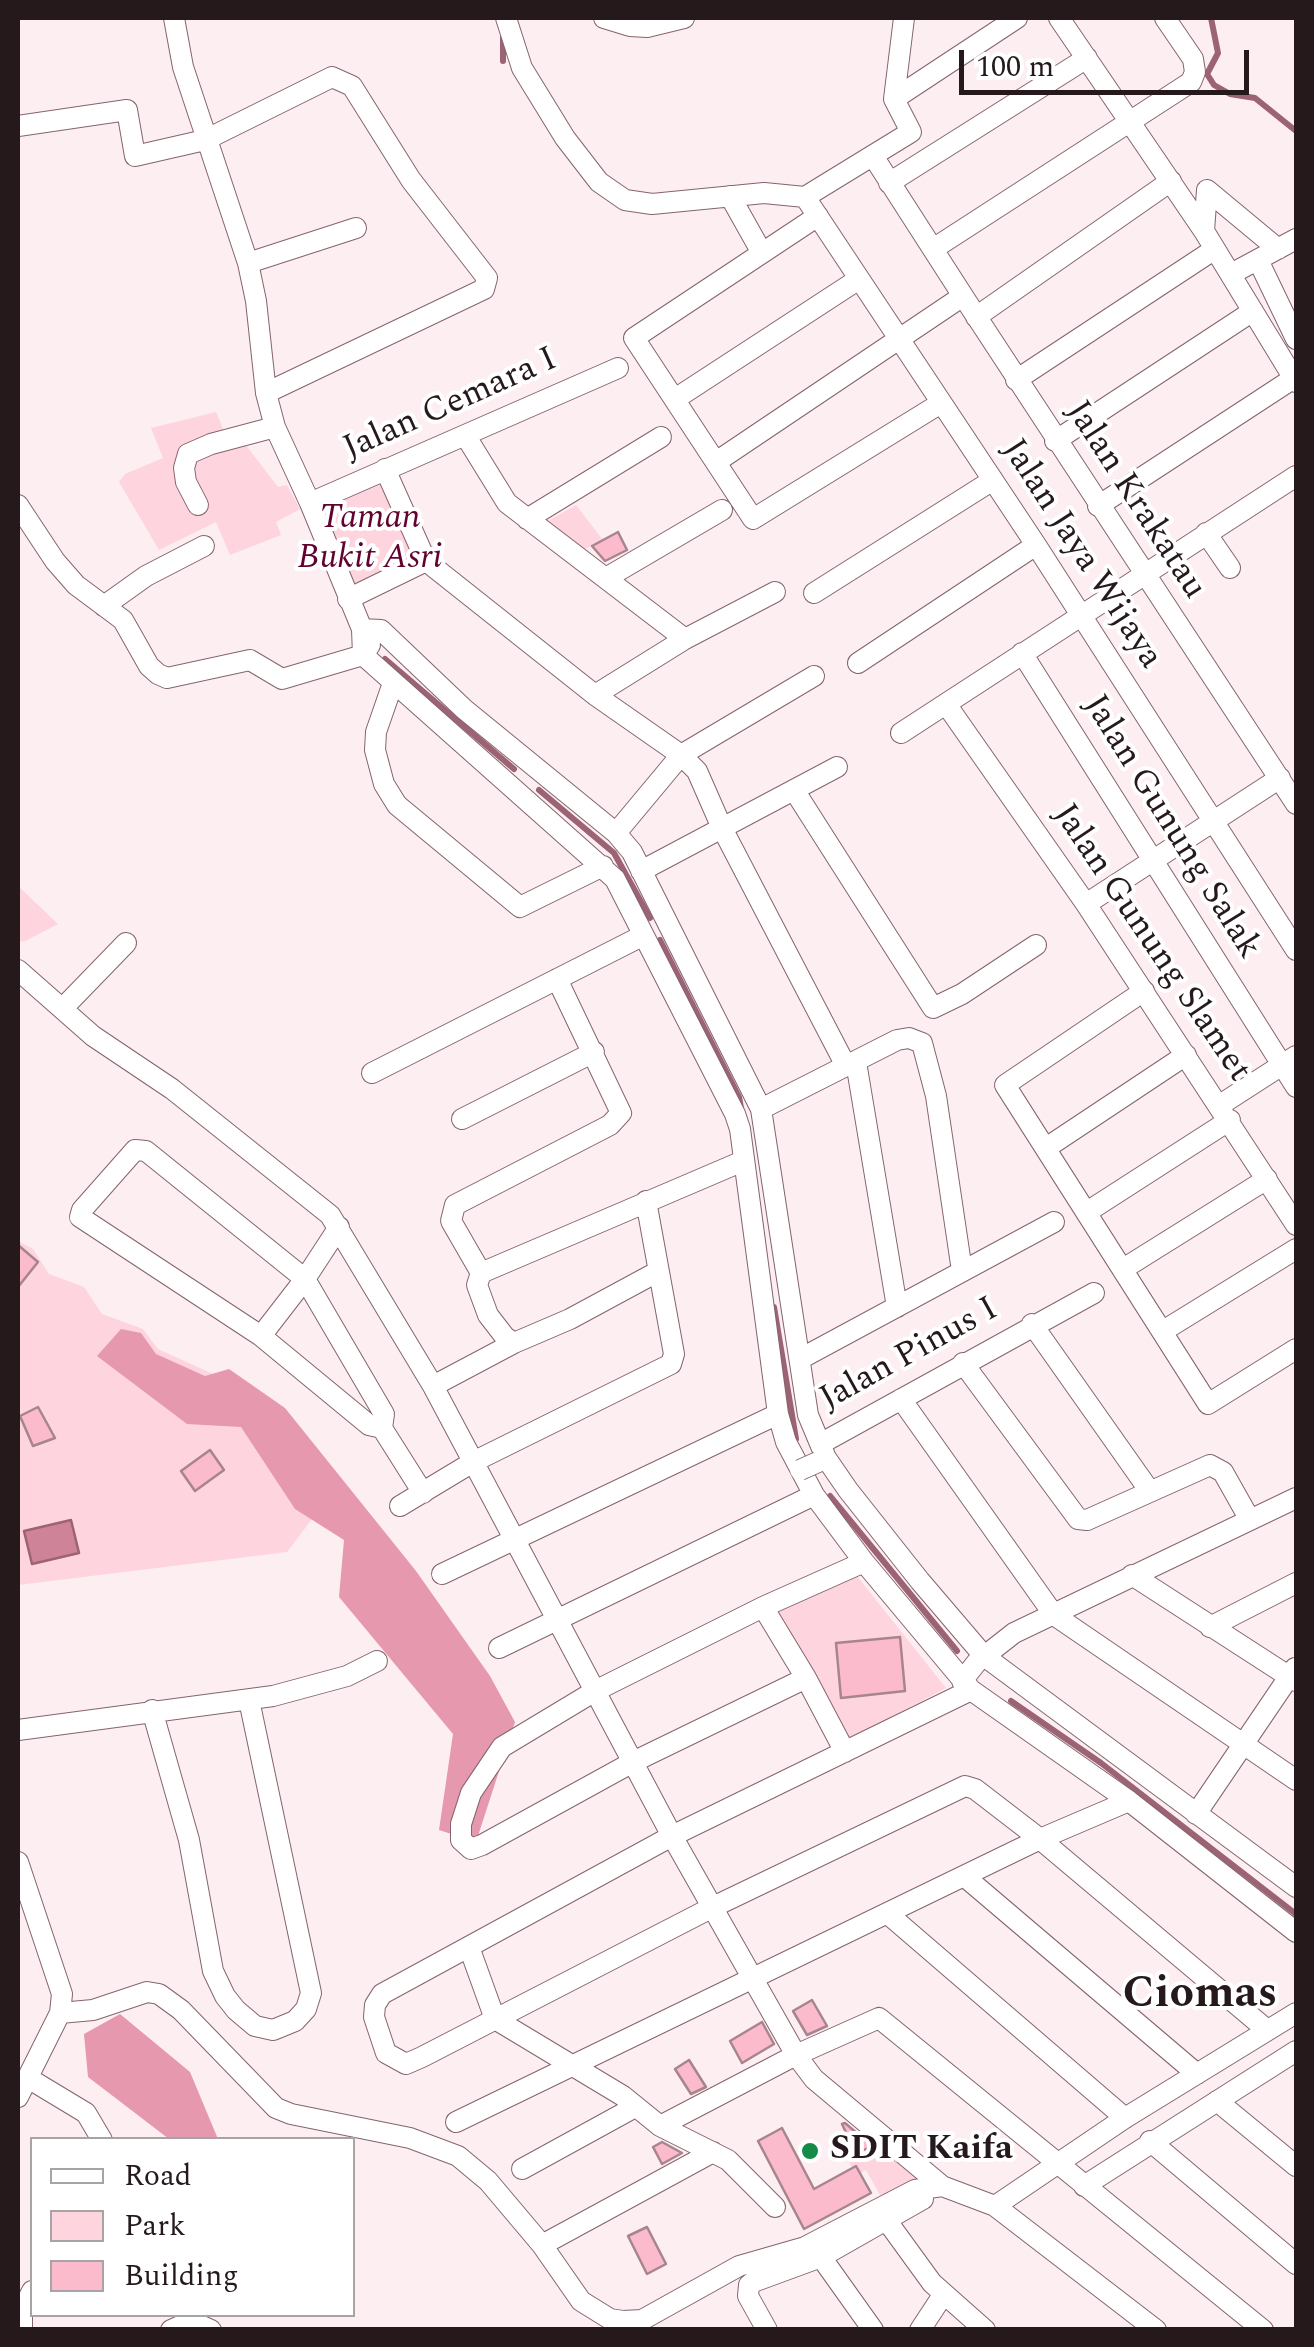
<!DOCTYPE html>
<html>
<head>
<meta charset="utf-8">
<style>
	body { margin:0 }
	#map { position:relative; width:1314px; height:2347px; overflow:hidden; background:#fdeef2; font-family:Spectral,serif }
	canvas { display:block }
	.frame { position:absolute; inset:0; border:20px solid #25191c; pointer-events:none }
	.legend { position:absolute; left:30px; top:2137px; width:325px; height:180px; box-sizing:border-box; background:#fff; border:2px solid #a8a3a4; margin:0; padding:12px 18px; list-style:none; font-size:30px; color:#25191c }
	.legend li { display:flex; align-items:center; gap:20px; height:50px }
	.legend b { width:50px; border:2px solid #a8a3a4 }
	.scale { position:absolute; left:959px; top:50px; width:290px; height:45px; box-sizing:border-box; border:5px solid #25191c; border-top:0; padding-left:12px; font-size:30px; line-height:35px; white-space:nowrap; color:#25191c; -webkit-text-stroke:8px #fff; paint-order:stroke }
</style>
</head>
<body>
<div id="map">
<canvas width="1314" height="2347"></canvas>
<div class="frame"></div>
<ul class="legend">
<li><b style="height:12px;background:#fff"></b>Road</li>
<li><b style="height:28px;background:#fed4df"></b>Park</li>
<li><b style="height:28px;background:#fcbbcc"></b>Building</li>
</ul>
<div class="scale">100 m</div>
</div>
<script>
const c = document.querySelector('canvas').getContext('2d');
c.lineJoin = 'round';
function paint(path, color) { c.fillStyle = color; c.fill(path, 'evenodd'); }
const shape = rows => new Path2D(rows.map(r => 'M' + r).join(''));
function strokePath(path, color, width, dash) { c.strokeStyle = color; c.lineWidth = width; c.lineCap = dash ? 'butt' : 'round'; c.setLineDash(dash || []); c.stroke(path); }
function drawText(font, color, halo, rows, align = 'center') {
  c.font = font + ' Spectral,serif'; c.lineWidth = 8; c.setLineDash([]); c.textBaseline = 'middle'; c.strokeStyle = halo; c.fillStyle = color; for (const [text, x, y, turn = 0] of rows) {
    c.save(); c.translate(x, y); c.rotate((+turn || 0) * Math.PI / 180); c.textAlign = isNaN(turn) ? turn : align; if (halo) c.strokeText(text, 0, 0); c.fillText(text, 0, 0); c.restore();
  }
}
const green = shape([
	[216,412,228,441,242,440,278,487,287,485,300,509,276,522,281,535,230,555,216,522,159,550,119,482,125,474,163,458,151,428],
	[385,469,426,561,348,599,310,503],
	[576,505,603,540,581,551,548,521],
	[18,886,58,924,25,941,18,942],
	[18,1241,33,1249,49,1274,84,1287,102,1314,143,1329,158,1349,257,1394,337,1486,287,1552,18,1585],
	[853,1571,946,1688,848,1740,772,1609],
	[887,2142,934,2181,880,2195,866,2170,856,2175,849,2162]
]);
const forest = shape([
	[121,1329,141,1333,156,1354,205,1376,229,1369,285,1408,416,1571,490,1676,515,1722,476,1842,439,1830,453,1734,339,1597,344,1540,295,1509,241,1427,187,1424,97,1356],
	[120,2014,190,2072,218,2139,169,2139,88,2077,84,2034]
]);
const water = shape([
	[71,1520,79,1553,32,1564,24,1531,71,1520]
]);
const stream = shape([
	[1211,18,1218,53,1207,74,1214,85,1230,94,1255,98,1296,131],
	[503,37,503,61],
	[385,659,514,769],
	[539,790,614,853,650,918],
	[660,940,739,1097,741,1108],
	[774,1307,796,1439],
	[830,1496,957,1651],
	[1011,1701,1101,1763,1296,1914]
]);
const building = shape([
	[618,532,627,550,605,561,592,546,618,532],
	[18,1245,38,1262,18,1287,18,1245],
	[38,1407,55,1438,33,1446,20,1416,38,1407],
	[210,1450,224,1470,195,1491,181,1471,210,1450],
	[900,1637,905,1691,841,1698,836,1643,900,1637],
	[812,2000,827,2026,807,2035,793,2011,812,2000],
	[762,2022,774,2044,742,2063,730,2041,762,2022],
	[689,2060,706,2087,691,2094,675,2069,689,2060],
	[845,2123,872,2146,856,2154,842,2124,845,2123],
	[782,2128,814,2189,856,2166,871,2193,804,2229,758,2141,782,2128],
	[662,2142,682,2153,662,2164,653,2147,662,2142],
	[647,2227,666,2264,647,2274,628,2236,647,2227]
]);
const minor = shape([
	[174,18,183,67,248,263,256,301,266,393,275,427,310,503,362,629,363,655,615,879,735,1114,740,1129,778,1414,786,1442,814,1495,864,1562,971,1690,1129,1801,1296,1932],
	[506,18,522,68,565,138,599,182,625,200,652,204,764,193,805,197,911,132,894,99,904,18],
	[604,18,630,26,647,27,684,18],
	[1059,18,1204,231,1296,382],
	[894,99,1017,18],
	[18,126,127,110,135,156,205,140,332,77,352,86,411,180,487,278,484,289,266,393],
	[873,156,963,296],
	[889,183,1087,58],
	[730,196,762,253],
	[805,197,1036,545,1296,950],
	[818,216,634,338,753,519,941,403],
	[1204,231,1207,190,1278,249],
	[933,249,1191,82,1195,72,1193,59,1165,18],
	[1258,260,1296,339],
	[248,263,356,228],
	[1231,274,1296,239],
	[976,317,1171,181],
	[1016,380,1215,249],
	[675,399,859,279],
	[465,435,507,503,685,639],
	[1055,441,1253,311],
	[716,462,963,296,1296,804],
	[385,469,426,561,595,695,681,755,616,833],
	[310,503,618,368],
	[18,505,55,561,76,585,123,620,149,666,158,674,167,678,250,660,282,679,363,655,370,645],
	[198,505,186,482,184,468,188,454,211,444,275,427],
	[1098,506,1294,378],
	[527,519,661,437],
	[1206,533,1230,568],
	[606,578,722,510],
	[814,593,993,480],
	[348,599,426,561],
	[104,606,146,576,204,546],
	[362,629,381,630,464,709,616,833,632,852,761,1109,808,1415,826,1458,848,1490,920,1581,984,1656,1296,1887],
	[1022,653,1296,1087],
	[858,663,1036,545],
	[814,676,681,755,697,771,722,828,846,1066],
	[393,683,376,732,375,750,384,784,397,805,520,907,603,866],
	[595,695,685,639,775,592],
	[946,704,1086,904,1296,1225],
	[901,733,1296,476],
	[794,790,933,1008,962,994,1036,945],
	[641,871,837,767],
	[1086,904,1280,778],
	[18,970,93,1036,172,1089,330,1215,433,1386,672,1836,796,2055,814,2079,942,2186],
	[557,979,621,1113,610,1125,455,1205,451,1221,481,1273,477,1285,488,1315,505,1337,514,1343,570,1319,657,1272],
	[1144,991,1005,1085,1208,1404,1296,1349],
	[63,1008,126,943],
	[856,1062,897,1307],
	[372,1073,642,936],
	[1220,1105,1296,1056],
	[761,1109,897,1040,909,1038,922,1043,936,1096,962,1271],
	[462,1119,594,1052],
	[1046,1148,1186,1055],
	[1087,1212,1230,1120],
	[339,1227,305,1279,146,1151,135,1150,82,1210,80,1217,261,1336,305,1279,384,1414,382,1428,423,1493],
	[1123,1269,1267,1179],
	[481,1273,743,1161],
	[1032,1324,1149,1490],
	[1163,1331,1296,1249],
	[261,1336,369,1425,382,1428],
	[800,1359,1054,1222],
	[963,1363,1078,1519,1087,1520,1210,1465,1223,1472,1250,1520],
	[433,1386,514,1343],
	[901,1399,1054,1615,1296,1780],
	[820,1444,1094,1293],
	[400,1506,473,1462,671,1364,674,1354,646,1201],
	[442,1574,778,1414],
	[1132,1575,1296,1681],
	[763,1607,806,1678,845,1752],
	[1210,1627,1296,1583],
	[499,1648,814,1495],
	[806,1678,633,1762,482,1845,471,1849,461,1840,461,1824,471,1793,502,1747,595,1691,763,1607,864,1562],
	[962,1681,977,1662,1014,1633,1296,1498],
	[971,1690,672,1836,382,1994,375,2005,374,2017,386,2053,406,2064,422,2057,711,1908,965,1786,975,1789,1040,1839,1267,2030],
	[152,1710,189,1840,213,1971,225,1996,236,2010,255,2026,273,2030,295,2021,306,2009,311,1993,249,1700],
	[18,1730,273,1696,347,1676,377,1661],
	[1196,1814,1295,1668],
	[18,1862,62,1994,60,2013,18,2097],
	[964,1876,1197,2074],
	[888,1914,1125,2118],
	[469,1947,495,2019,623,2096,660,2126,728,2160,775,2207],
	[60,2013,93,2010,147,1992,159,1994,181,2010,276,2108,291,2114,410,2138,458,2156,488,2181,542,2245,581,2301,610,2319,623,2321,642,2320,739,2266,805,2247,915,2190,942,2186,995,2206,1125,2118,1296,2013],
	[28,2078,86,2113,102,2140],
	[1217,2101,1296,2166],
	[456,2122,1040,1839,1129,1801],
	[660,2126,796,2055,879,2018,1263,2330],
	[1150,2141,1296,2264],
	[522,2169,635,2107],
	[1084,2186,1296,2051],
	[995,2206,1156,2330],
	[887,2221,932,2283,985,2330],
	[542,2245,713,2152],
	[821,2257,873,2330],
	[18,2309,22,2311,22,2330],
	[22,2311,32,2291],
	[171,2330,191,2321,211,2330],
	[767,2330,748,2296,749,2285,753,2282,821,2257,923,2199],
	[920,2330,943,2295]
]);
const minorBridge = shape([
	[800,1470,818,1462]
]);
const markers = [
	[810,2151,10,"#148c47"]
];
const streetNames = [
	["Jalan Cemara I",451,406,-24],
	["Jalan Krakatau",1134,501,57],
	["Jalan Jaya Wijaya",1080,555,57],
	["Jalan Gunung Salak",1170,828,58],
	["Jalan Gunung Slamet",1150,944,56],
	["Jalan Pinus I",910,1356,-29]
];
const parkNames = [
	["Taman",370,520],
	["Bukit Asri",370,560]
];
const poiNames = [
	["SDIT Kaifa",830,2151]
];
const districtNames = [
	["Ciomas",1200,1997]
];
paint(green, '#fed4df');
paint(forest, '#e698ae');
paint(water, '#cf8399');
strokePath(water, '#9c6374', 2.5);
strokePath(stream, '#9c6374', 6);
paint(building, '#fcbbcc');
strokePath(building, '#a7858e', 2.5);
strokePath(minor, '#84646d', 22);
strokePath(minor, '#fff', 20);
strokePath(minorBridge, '#84646d', 22, []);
strokePath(minorBridge, '#fff', 20);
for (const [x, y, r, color] of markers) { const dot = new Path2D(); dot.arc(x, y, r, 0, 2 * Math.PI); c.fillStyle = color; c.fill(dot); strokePath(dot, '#fff', 4); }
drawText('35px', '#25191c', '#fff', streetNames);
drawText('italic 35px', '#61022f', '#fff', parkNames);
drawText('bold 35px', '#25191c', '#fff', poiNames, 'left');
drawText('bold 45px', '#25191c', '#fff', districtNames);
</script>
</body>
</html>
